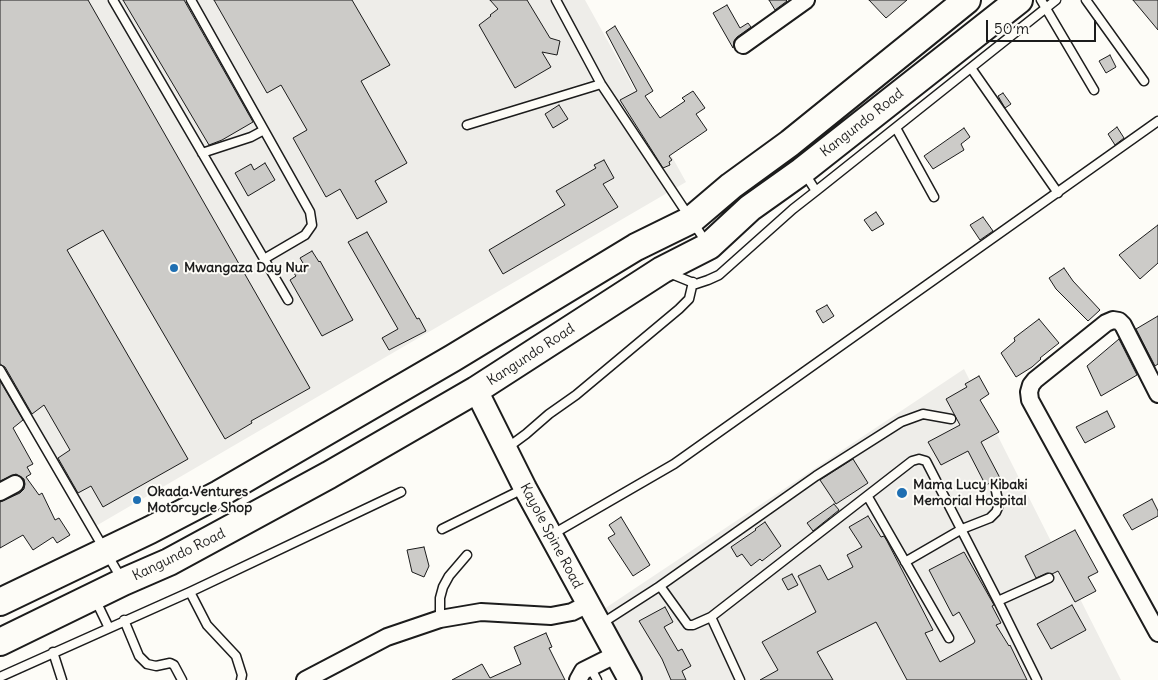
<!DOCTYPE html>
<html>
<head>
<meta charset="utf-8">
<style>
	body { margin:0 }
	#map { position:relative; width:1158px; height:680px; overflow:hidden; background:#fdfcf7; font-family:Delius,sans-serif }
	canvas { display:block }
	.scale { position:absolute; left:986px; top:20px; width:110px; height:22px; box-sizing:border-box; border:2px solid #1c1c1c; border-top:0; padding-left:6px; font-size:15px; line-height:18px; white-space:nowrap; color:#1c1c1c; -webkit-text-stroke:4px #fdfcf7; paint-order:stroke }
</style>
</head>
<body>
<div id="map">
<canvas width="1158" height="680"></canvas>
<div class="scale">50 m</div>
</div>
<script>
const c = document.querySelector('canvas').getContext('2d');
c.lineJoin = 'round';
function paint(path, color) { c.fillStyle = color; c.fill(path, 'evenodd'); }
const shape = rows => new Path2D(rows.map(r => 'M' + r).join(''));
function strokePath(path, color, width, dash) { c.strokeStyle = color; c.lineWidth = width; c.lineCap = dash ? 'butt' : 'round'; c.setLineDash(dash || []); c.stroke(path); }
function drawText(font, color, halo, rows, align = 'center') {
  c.font = font + ' Delius,sans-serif'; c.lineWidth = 4; c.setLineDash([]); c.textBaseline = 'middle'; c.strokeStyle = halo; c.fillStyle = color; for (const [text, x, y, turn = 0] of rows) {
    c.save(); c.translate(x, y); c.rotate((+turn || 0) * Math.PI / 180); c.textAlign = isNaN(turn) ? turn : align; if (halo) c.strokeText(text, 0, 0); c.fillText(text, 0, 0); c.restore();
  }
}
const built = shape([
	[0,0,585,0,686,182,89,530,0,370],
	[964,369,1121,680,626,680,592,617]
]);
const building = shape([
	[0,0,88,0,310,388,251,421,252,423,225,439,103,230,90,237,67,250,188,459,103,507,91,486,78,493,58,458,70,450,44,405,32,414,5,367,0,364,0,0],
	[123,0,184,0,253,122,222,140,209,145,123,0],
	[214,0,352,0,390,65,361,81,407,163,375,181,387,202,357,219,340,189,326,197,293,138,307,130,281,85,267,93,214,0],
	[490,0,527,0,550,38,560,41,557,55,542,52,551,67,515,88,479,25,491,16,490,15,498,9,490,0],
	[769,0,786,0,787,1,775,10,769,0],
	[869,0,907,0,886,18,869,0],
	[1133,0,1158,0,1158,30,1133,0],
	[727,5,740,28,748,23,751,27,737,37,734,41,733,48,713,13,727,5],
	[615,26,653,91,645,96,660,118,685,101,682,98,693,91,705,108,696,114,707,130,669,156,672,160,669,162,670,165,663,168,620,100,637,91,606,32,615,26],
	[1110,55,1116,67,1106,73,1099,61,1110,55],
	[1003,93,1011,104,1005,108,998,96,1003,93],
	[559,105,568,119,553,128,545,114,559,105],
	[1117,127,1124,138,1115,145,1108,134,1117,127],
	[964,128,970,137,961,144,964,150,933,169,924,156,964,128],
	[604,160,614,178,603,184,618,207,503,274,489,250,565,205,556,191,596,168,594,165,604,160],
	[265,163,275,180,248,196,235,173,251,164,254,170,265,163],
	[876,212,884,224,872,231,864,220,876,212],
	[983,217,993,231,980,240,970,225,983,217],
	[1158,225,1158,263,1140,279,1119,255,1158,225],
	[367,232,417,319,419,318,426,331,389,350,382,338,398,329,348,242,367,232],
	[312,251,319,262,320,261,353,320,322,336,290,280,296,276,291,269,303,263,300,258,312,251],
	[1064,268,1073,281,1100,310,1088,321,1056,289,1049,278,1064,268],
	[827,305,834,316,823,323,816,311,827,305],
	[1158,316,1158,364,1155,366,1136,329,1158,316],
	[1039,319,1059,343,1040,358,1041,359,1032,367,1016,377,1001,353,1015,341,1014,338,1039,319],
	[1119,339,1137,375,1101,396,1087,366,1119,339],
	[979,376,989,394,980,400,999,432,981,442,1000,478,984,486,984,482,968,451,941,465,928,442,960,425,946,399,967,387,965,384,979,376],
	[0,381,23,420,13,428,33,464,27,467,31,474,26,477,39,495,42,493,55,520,59,518,70,535,57,543,53,537,33,550,23,535,0,548,0,502,20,493,24,489,25,484,24,479,16,474,0,481,0,381],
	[1107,411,1115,427,1085,443,1076,427,1107,411],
	[853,459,868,483,836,504,820,480,853,459],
	[1152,499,1158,511,1158,516,1132,530,1123,515,1152,499],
	[834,504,839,510,813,531,807,523,834,504],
	[868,516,881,537,884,536,887,541,933,630,925,633,940,662,974,643,975,641,959,612,953,616,929,570,964,552,994,605,992,606,1001,623,996,625,1009,646,1010,645,1027,680,907,680,876,622,817,652,833,680,760,680,778,670,762,642,816,612,798,576,820,565,828,580,853,567,847,555,862,547,849,527,868,516],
	[621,517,650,565,633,576,608,538,615,534,609,525,621,517],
	[765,522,781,546,762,561,760,559,751,566,742,554,737,557,731,547,756,530,755,529,765,522],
	[1075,530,1098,572,1088,577,1096,591,1075,602,1058,571,1052,574,1047,573,1036,578,1025,556,1075,530],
	[424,547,429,566,424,577,412,572,407,550,424,547],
	[792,574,798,585,788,590,782,579,792,574],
	[1072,605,1086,630,1051,649,1037,624,1072,605],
	[665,607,673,622,664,627,678,651,682,649,691,666,682,671,686,680,671,680,662,659,639,621,665,607],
	[546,633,552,647,549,648,565,680,452,680,482,664,490,678,521,664,514,647,546,633]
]);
const service = shape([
	[113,0,288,300],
	[191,0,264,130],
	[556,0,601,84,706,242],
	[1041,0,1094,90],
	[1086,0,1144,81],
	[971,68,1058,193],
	[467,125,601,84],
	[896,128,934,197],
	[202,153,251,137,264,130,310,212,312,225,305,235,264,259],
	[816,191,1056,0],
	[669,273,696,284,708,280,719,275,793,209,816,191,805,174],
	[0,370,121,578],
	[507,448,526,434,549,414,576,395,679,309,689,299,693,282],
	[868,497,949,638],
	[442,529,523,489],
	[553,534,674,464,1158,121],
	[905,562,962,529,990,518,996,512,999,505,996,491],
	[660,586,688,625,693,625,711,617],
	[190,592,207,625,236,656,242,675,241,680],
	[96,601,109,628],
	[998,601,1049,578],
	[440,619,440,598,443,587,449,576,467,555],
	[124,620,139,656,147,664,156,666,170,663,174,665,182,680],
	[601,624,660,586,816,476,901,422,923,414,951,419],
	[53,652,62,680],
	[590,667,597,680],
	[0,677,190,592,401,492],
	[740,680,711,617,912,461,919,459,926,461,998,601,1037,680]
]);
const minor = shape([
	[743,45,806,0],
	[1158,394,1123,325,1119,321,1113,320,1106,323,1035,380,1031,385,1029,392,1030,400,1036,411,1158,633],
	[0,492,15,484],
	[305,680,387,637,440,619,481,612,551,616,572,612,588,604],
	[578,680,583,671,615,655]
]);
const secondary = shape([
	[476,390,525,488,630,680]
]);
const trunk = shape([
	[0,602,150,530,219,494,453,358,636,247,691,220,731,186,790,143,967,0],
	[0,642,123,582,169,562,329,475,476,390,662,270,709,246,750,208,802,171,1019,0]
]);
const markers = [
	[174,268,5,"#1f6fb2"],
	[902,493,6,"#1f6fb2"],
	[137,500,5,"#1f6fb2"]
];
const streetNames = [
	["Kangundo Road",862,123,-38],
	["Kangundo Road",531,355,-33],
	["Kayole Spine Road",551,536,62],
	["Kangundo Road",179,555,-26]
];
const poiNames = [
	["Mwangaza Day Nur",184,268],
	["Mama Lucy Kibaki",913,485],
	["Memorial Hospital",913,501],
	["Okada Ventures",147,492],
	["Motorcycle Shop",147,508]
];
paint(built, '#eeede9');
paint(building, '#cccbc8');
strokePath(building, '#1c1c1c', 1);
strokePath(service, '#1c1c1c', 11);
strokePath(minor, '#1c1c1c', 20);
strokePath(secondary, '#1c1c1c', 26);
strokePath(trunk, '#1c1c1c', 30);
strokePath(service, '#fdfcf7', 8);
strokePath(minor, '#fdfcf7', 16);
strokePath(secondary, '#fdfcf7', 22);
strokePath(trunk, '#fdfcf7', 26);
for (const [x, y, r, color] of markers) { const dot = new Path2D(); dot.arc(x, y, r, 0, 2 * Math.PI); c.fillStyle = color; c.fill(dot); strokePath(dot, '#fdfcf7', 2); }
drawText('14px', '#1c1c1c', '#fdfcf7', streetNames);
drawText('bold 14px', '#1c1c1c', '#fdfcf7', poiNames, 'left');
</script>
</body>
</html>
